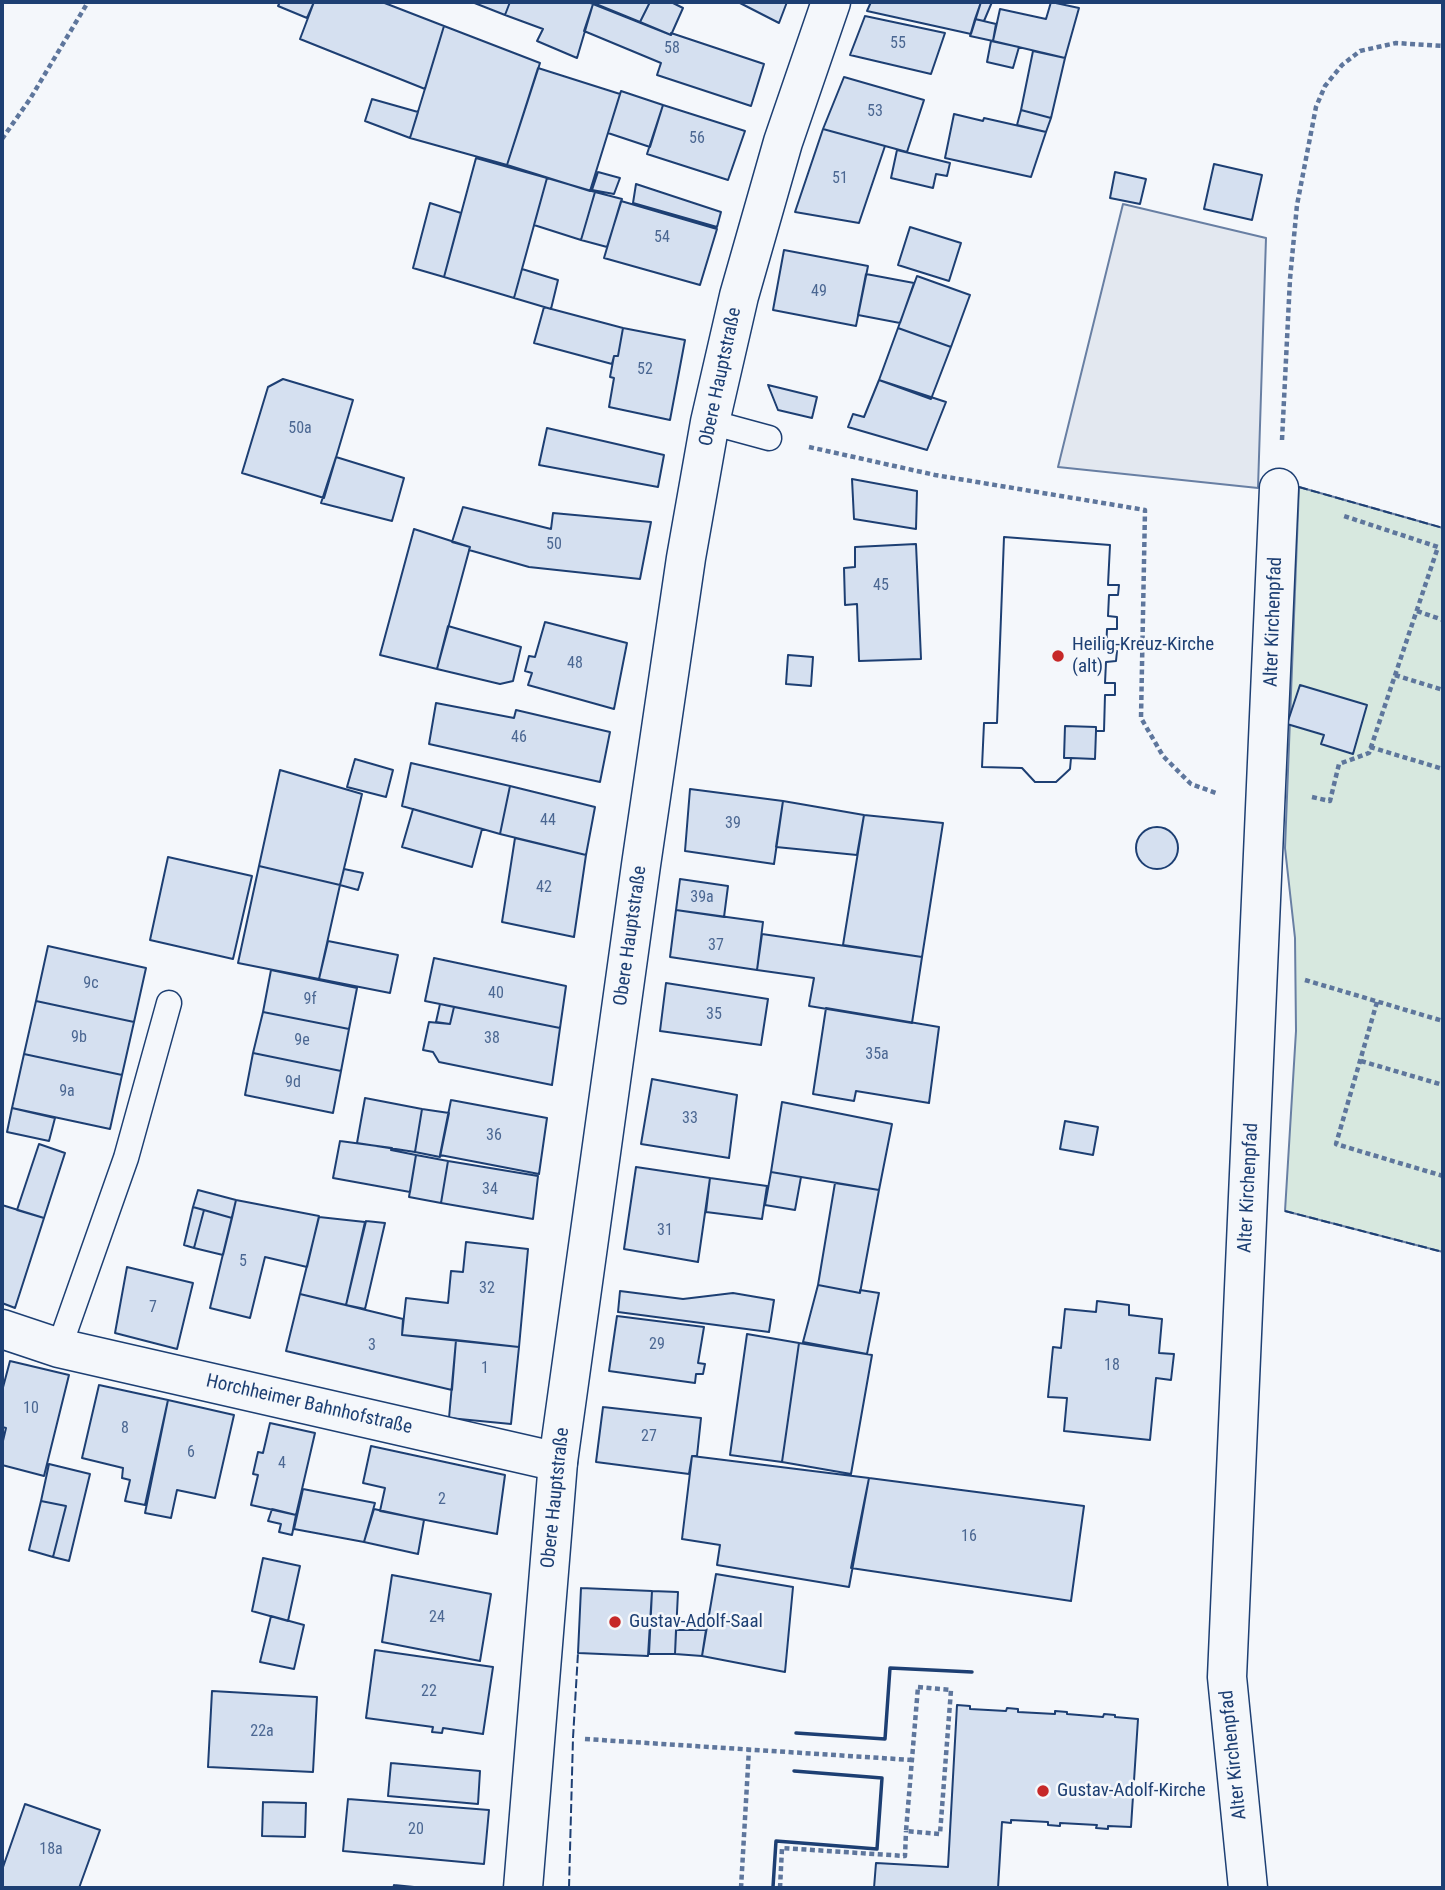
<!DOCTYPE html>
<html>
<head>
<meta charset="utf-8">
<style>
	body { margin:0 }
	#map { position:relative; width:1445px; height:1890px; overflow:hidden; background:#f4f7fb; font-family:"Roboto Condensed",sans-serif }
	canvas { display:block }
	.frame { position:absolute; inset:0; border:4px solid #1d3f73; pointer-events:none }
</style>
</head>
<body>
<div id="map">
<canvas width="1445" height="1890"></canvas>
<div class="frame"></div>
</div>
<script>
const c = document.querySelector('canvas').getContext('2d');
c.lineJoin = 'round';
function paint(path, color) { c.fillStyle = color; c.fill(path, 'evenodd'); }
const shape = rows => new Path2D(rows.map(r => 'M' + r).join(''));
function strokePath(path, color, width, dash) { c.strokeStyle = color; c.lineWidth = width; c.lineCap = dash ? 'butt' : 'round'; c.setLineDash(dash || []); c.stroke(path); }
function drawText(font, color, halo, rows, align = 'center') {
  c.font = font + ' "Roboto Condensed",sans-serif'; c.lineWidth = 5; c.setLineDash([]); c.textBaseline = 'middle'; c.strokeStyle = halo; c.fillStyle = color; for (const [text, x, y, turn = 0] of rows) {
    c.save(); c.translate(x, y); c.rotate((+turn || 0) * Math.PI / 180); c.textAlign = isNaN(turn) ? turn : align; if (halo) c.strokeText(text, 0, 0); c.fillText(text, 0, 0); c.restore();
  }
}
const green = shape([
	[1299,487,1443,528,1443,1252,1285,1211,1296,1031,1295,938,1285,848,1299,487]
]);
const parking = shape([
	[1123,204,1266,238,1258,488,1058,467,1123,204]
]);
const building = shape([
	[280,2,314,2,307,18,278,6,280,2],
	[314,2,382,2,444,26,425,89,300,39,314,2],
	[472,2,510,2,505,15,472,2],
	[510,2,588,2,593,4,577,58,537,41,543,29,505,15,510,2],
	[591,2,650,2,640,22,591,2],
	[650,2,671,2,683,8,671,35,640,22,650,2],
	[738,2,787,2,779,23,738,2],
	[871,2,981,2,971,34,867,11,871,2],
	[981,2,992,2,984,21,975,19,981,2],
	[1051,2,1079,8,1065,58,993,41,1000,9,1046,19,1051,2],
	[593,4,671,35,671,33,764,64,751,106,657,75,661,63,584,31,593,4],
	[865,16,945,33,931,74,850,55,865,16],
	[975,19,996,24,993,41,970,36,975,19],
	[444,26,540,63,507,165,410,138,444,26],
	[991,41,1019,47,1013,68,987,62,991,41],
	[1033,51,1065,58,1051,118,1021,110,1033,51],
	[538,68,620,94,590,191,507,165,538,68],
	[844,77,924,100,907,152,823,129,844,77],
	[621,91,663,105,650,147,608,133,621,91],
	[372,99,418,112,410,138,365,121,372,99],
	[663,105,745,131,728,180,647,154,663,105],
	[1021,110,1051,118,1046,132,1017,125,1021,110],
	[954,114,983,121,984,118,1046,132,1031,177,945,158,954,114],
	[823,129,885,146,859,223,795,212,823,129],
	[897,150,950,163,947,176,936,174,933,188,891,178,897,150],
	[476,158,547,178,514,298,444,277,476,158],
	[1214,164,1262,175,1252,220,1204,209,1214,164],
	[598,172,620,178,614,194,592,190,598,172],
	[1115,172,1146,179,1140,204,1110,198,1115,172],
	[547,178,595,192,581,240,534,225,547,178],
	[636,184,721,212,717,227,633,203,636,184],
	[595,192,622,199,607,247,581,240,595,192],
	[621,201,717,229,700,285,604,258,621,201],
	[430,203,461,213,444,277,413,268,430,203],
	[910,227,961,243,949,281,898,265,910,227],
	[784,250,868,266,856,326,773,310,784,250],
	[522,269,558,280,551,309,514,298,522,269],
	[866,274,914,283,900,323,858,315,866,274],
	[917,276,970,295,951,347,898,328,917,276],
	[544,307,623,328,618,356,614,356,612,364,534,343,544,307],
	[623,328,685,340,670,420,609,407,614,378,610,377,614,356,618,356,623,328],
	[898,328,951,347,931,399,879,380,898,328],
	[283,379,353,400,324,498,242,473,268,387,283,379],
	[879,380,946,402,927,450,848,427,853,414,864,417,879,380],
	[768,385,817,397,812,418,778,410,768,385],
	[547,428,664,455,658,487,539,465,547,428],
	[336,457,404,478,392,521,321,503,336,457],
	[852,479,917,491,916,529,854,519,852,479],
	[463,507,551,529,553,513,651,522,640,579,529,567,469,550,470,547,452,542,463,507],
	[414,529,470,547,437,669,380,655,414,529],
	[1004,537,1110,545,1108,585,1119,585,1118,595,1109,595,1108,616,1117,617,1117,629,1107,629,1106,651,1117,651,1116,661,1106,662,1105,683,1115,683,1115,695,1105,695,1104,731,1096,731,1096,727,1065,726,1064,758,1071,758,1070,769,1056,782,1035,782,1022,768,982,767,984,723,997,723,1004,537],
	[1004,537,1110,545,1108,585,1119,585,1118,595,1109,595,1108,616,1117,617,1117,629,1107,629,1106,651,1117,651,1116,661,1106,662,1105,683,1115,683,1115,695,1105,695,1104,731,1096,731,1095,759,1071,758,1070,769,1056,782,1035,782,1022,768,982,767,984,723,997,723,1004,537],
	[916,544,921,659,859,661,857,604,845,605,844,568,855,567,855,547,916,544],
	[545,622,627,643,614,709,528,685,532,673,525,671,529,656,535,657,545,622],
	[448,626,521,647,513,681,500,684,437,669,448,626],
	[788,655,813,657,811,686,786,684,788,655],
	[1300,685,1367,705,1353,754,1321,744,1324,735,1287,724,1300,685],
	[436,703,514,718,516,710,610,732,600,782,429,744,436,703],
	[355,759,393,770,386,797,347,787,355,759],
	[411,763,510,786,500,834,402,806,411,763],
	[280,770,362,794,340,885,259,866,280,770],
	[510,786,595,807,586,855,500,834,510,786],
	[690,789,783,801,774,864,685,851,690,789],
	[783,801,864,815,857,855,776,847,783,801],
	[413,809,482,829,472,867,402,847,413,809],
	[864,815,943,823,922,957,843,945,864,815],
	'1136 848a21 21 0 1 1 42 0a21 21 0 1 1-42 0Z',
	[515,838,586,855,574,937,502,922,515,838],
	[168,857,252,876,233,959,150,940,168,857],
	[259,866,340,885,319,979,238,963,259,866],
	[344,869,363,873,358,890,340,885,344,869],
	[680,879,728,886,724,917,676,910,680,879],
	[676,910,763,922,757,970,670,957,676,910],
	[762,934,922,957,912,1023,809,1006,814,978,757,970,762,934],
	[328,941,398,955,390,993,319,979,328,941],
	[48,946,146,968,134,1022,36,1001,48,946],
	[434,958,566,986,560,1028,425,1001,434,958],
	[271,970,357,988,349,1029,263,1012,271,970],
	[666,983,768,999,761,1045,660,1031,666,983],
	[36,1001,134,1022,122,1075,24,1054,36,1001],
	[440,1004,454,1007,450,1024,436,1022,440,1004],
	[454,1007,560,1028,552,1085,439,1062,433,1052,423,1050,429,1022,450,1024,454,1007],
	[826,1008,939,1027,929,1103,856,1091,854,1101,813,1094,826,1008],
	[263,1012,349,1029,341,1071,253,1053,263,1012],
	[253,1053,341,1071,333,1113,245,1095,253,1053],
	[24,1054,122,1075,110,1129,12,1108,24,1054],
	[652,1079,737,1095,729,1158,641,1144,652,1079],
	[365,1098,422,1109,415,1152,357,1143,365,1098],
	[451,1100,547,1118,539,1174,440,1155,451,1100],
	[782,1102,892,1124,879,1190,771,1172,782,1102],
	[12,1108,55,1118,49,1141,7,1132,12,1108],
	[422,1109,449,1113,440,1157,415,1152,422,1109],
	[1065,1121,1098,1127,1093,1155,1060,1149,1065,1121],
	[340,1141,392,1148,391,1150,416,1155,410,1192,333,1178,340,1141],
	[39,1144,65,1153,44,1218,17,1210,39,1144],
	[416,1155,448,1161,441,1203,409,1197,416,1155],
	[448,1161,538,1176,533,1219,441,1203,448,1161],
	[636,1167,710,1178,698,1262,624,1249,636,1167],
	[771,1172,801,1177,795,1210,765,1205,771,1172],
	[710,1178,767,1186,762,1219,706,1212,710,1178],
	[835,1183,879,1190,860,1293,818,1285,835,1183],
	[198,1190,236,1200,232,1218,193,1207,198,1190],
	[236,1200,319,1216,307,1267,265,1257,250,1318,210,1308,236,1200],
	[2,1205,44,1218,15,1308,2,1303,2,1205],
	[193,1207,204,1210,194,1248,184,1245,193,1207],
	[204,1210,232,1218,223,1255,194,1248,204,1210],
	[319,1217,365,1222,346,1305,300,1294,319,1217],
	[366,1221,385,1223,365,1309,346,1305,366,1221],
	[466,1242,528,1249,519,1347,402,1335,406,1298,448,1303,451,1271,463,1272,466,1242],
	[127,1267,193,1283,177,1349,115,1333,127,1267],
	[818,1285,860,1293,860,1290,879,1293,867,1354,803,1342,818,1285],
	[620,1291,683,1299,733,1293,774,1300,769,1332,618,1312,620,1291],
	[300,1294,403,1319,402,1335,456,1340,452,1390,286,1351,300,1294],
	[1097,1301,1129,1305,1129,1315,1162,1319,1159,1353,1174,1354,1171,1380,1156,1378,1150,1440,1064,1431,1067,1398,1048,1397,1053,1347,1061,1348,1065,1309,1096,1312,1097,1301],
	[617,1316,704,1327,698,1363,705,1364,703,1374,696,1374,695,1383,609,1371,617,1316],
	[747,1334,799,1343,782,1462,730,1455,747,1334],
	[456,1340,519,1347,511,1424,449,1418,456,1340],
	[799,1343,872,1355,851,1474,782,1462,799,1343],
	[10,1361,69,1375,44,1476,2,1465,2,1445,6,1428,2,1427,2,1391,10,1361],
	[99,1385,168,1400,145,1505,125,1501,130,1480,122,1478,123,1468,82,1458,99,1385],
	[168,1400,234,1415,215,1498,177,1490,171,1518,145,1513,168,1400],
	[603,1407,701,1418,697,1456,692,1456,689,1474,596,1462,603,1407],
	[270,1423,315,1433,296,1515,251,1505,258,1475,253,1474,258,1452,263,1453,270,1423],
	[371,1446,505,1475,497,1534,380,1511,385,1488,363,1483,371,1446],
	[692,1456,869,1478,849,1587,717,1565,720,1545,682,1539,692,1456],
	[49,1464,90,1474,69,1561,53,1557,66,1506,41,1501,49,1464],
	[869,1478,1084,1506,1071,1601,851,1568,869,1478],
	[303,1489,375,1503,364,1542,294,1529,303,1489],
	[41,1501,66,1506,53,1557,29,1550,41,1501],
	[272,1509,296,1515,292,1535,279,1532,281,1524,268,1521,272,1509],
	[374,1509,424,1520,418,1554,364,1542,374,1509],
	[263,1558,300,1566,288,1621,252,1611,263,1558],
	[716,1574,793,1587,785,1672,702,1656,716,1574],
	[392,1575,491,1594,480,1661,382,1642,392,1575],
	[581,1588,652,1591,648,1656,578,1653,581,1588],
	[652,1591,678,1592,675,1654,649,1654,652,1591],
	[271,1616,304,1625,294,1669,260,1662,271,1616],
	[676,1630,706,1630,702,1656,675,1654,676,1630],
	[375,1650,493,1667,483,1734,443,1728,442,1733,432,1732,433,1727,366,1718,375,1650],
	[212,1691,317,1697,313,1772,208,1767,212,1691],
	[957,1705,970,1706,970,1709,1006,1711,1007,1708,1018,1709,1018,1712,1055,1714,1055,1711,1067,1712,1067,1714,1103,1717,1104,1714,1115,1715,1115,1717,1138,1719,1131,1827,1108,1826,1108,1829,1096,1828,1097,1825,1060,1823,1060,1826,1048,1825,1048,1822,1011,1820,1011,1823,1002,1822,998,1888,874,1888,876,1863,948,1867,957,1705],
	[391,1763,480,1771,478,1804,388,1796,391,1763],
	[348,1799,489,1810,484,1864,343,1851,348,1799],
	[263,1802,306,1803,305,1837,262,1836,263,1802],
	[25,1804,100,1830,79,1888,2,1888,2,1870,25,1804],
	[394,1885,424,1888,393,1888,394,1885]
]);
const path = shape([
	[2,139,30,99,88,2],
	[1282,440,1290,279,1297,205,1316,107,1325,86,1342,65,1360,51,1396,43,1443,46],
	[809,447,935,475,1145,510,1141,718,1163,756,1191,784,1216,793],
	[1417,611,1443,620],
	[1395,675,1443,690],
	[1370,747,1443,769],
	[1312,797,1330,801,1339,764,1369,753,1438,547,1341,515],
	[1305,980,1443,1021],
	[1377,1002,1336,1144,1443,1176],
	[1361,1061,1443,1085],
	[918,1687,951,1690,940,1834,906,1831,918,1687],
	[585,1739,912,1760],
	[741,1888,749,1749],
	[780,1888,782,1848,905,1856,906,1831]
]);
const service = shape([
	[710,422,769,438],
	[59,1348,126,1158,169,1003]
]);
const minor = shape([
	[2,1329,59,1348,558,1462],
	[1248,1888,1227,1677,1279,488]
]);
const secondary = shape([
	[523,1888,558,1462,641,865,686,558,710,422,739,296,783,142,831,2]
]);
const fence = shape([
	[1299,487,1443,528],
	[1285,1211,1443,1252],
	[569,1888,573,1738,578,1653]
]);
const wall = shape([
	[796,1733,885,1739,890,1668,972,1672],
	[773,1887,776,1841,877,1849,882,1778,794,1771]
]);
const markers = [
	[1058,656,7,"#c62828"],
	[615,1622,7,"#c62828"],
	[1043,1791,7,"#c62828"]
];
const numberNames = [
	["55",898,44],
	["58",672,49],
	["53",875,112],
	["56",697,139],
	["51",840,179],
	["54",662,238],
	["49",819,292],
	["52",645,370],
	["50a",300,429],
	["50",554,545],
	["45",881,586],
	["48",575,664],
	["46",519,738],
	["44",548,821],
	["39",733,824],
	["42",544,888],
	["39a",702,898],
	["37",716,946],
	["9c",91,984],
	["40",496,994],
	["9f",310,1000],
	["35",714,1015],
	["9b",79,1038],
	["38",492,1039],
	["9e",302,1041],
	["35a",877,1055],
	["9d",293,1083],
	["9a",67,1092],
	["33",690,1119],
	["36",494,1136],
	["34",490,1190],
	["31",665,1231],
	["5",243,1262],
	["32",487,1289],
	["7",153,1308],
	["29",657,1345],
	["3",372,1346],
	["18",1112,1366],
	["1",485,1369],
	["10",31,1409],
	["8",125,1429],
	["27",649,1437],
	["6",191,1453],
	["4",282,1464],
	["2",442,1500],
	["16",969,1537],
	["24",437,1618],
	["22",429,1692],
	["22a",262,1732],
	["20",416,1830],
	["18a",51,1850]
];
const streetNames = [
	["Obere Hauptstraße",721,377,-78],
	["Alter Kirchenpfad",1274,622,-88],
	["Obere Hauptstraße",631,936,-82],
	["Alter Kirchenpfad",1249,1188,-87],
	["Horchheimer Bahnhofstraße",309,1405,13],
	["Obere Hauptstraße",556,1498,-84],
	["Alter Kirchenpfad",1234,1755,-96]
];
const poiNames = [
	["Heilig-Kreuz-Kirche",1072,645],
	["(alt)",1072,667],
	["Gustav-Adolf-Saal",629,1622],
	["Gustav-Adolf-Kirche",1057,1791]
];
paint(green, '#d7e8df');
strokePath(green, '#687fa3', 2);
paint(parking, '#e3e8f0');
strokePath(parking, '#687fa3', 2);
paint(building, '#d5e0f0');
strokePath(building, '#1d3f73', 2);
strokePath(service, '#1d3f73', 27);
strokePath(minor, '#1d3f73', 41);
strokePath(secondary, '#1d3f73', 41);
strokePath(path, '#5e769c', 4.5, [5, 3.5]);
strokePath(service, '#f4f7fb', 24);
strokePath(minor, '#f4f7fb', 38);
strokePath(secondary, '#f4f7fb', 38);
strokePath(fence, '#1d3f73', 2, [9, 3.5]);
strokePath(wall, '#1d3f73', 3.5);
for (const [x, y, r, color] of markers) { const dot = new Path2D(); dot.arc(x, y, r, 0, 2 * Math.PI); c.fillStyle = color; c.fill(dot); strokePath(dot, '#f4f7fb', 2.5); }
drawText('16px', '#4b6792', null, numberNames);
drawText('19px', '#1d3f73', '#f4f7fb', streetNames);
drawText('19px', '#1d3f73', '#f4f7fb', poiNames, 'left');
</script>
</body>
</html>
